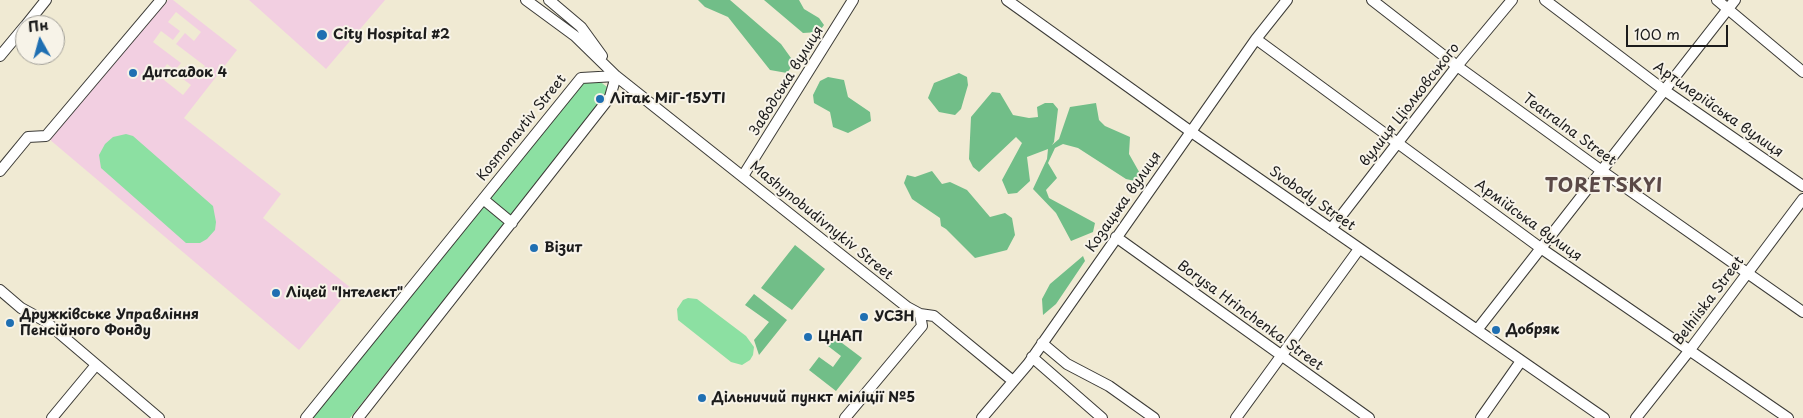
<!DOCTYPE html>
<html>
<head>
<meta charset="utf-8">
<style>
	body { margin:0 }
	#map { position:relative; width:1803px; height:418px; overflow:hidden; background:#f0ead3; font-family:"Playpen Sans",sans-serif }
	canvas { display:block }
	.north { position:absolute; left:15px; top:15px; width:50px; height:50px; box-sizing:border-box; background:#f7f3e8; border:1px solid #9f9d96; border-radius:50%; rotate:353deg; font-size:14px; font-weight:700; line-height:20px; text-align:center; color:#1c1c1c }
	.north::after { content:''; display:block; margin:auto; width:18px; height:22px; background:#1f6fb2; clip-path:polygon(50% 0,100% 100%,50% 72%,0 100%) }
	.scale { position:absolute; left:1626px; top:25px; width:102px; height:22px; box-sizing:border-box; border:2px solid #1c1c1c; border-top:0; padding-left:6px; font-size:15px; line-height:18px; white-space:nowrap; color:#1c1c1c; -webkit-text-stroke:4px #f7f3e8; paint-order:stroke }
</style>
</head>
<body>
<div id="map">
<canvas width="1803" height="418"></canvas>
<div class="north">Пн</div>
<div class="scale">100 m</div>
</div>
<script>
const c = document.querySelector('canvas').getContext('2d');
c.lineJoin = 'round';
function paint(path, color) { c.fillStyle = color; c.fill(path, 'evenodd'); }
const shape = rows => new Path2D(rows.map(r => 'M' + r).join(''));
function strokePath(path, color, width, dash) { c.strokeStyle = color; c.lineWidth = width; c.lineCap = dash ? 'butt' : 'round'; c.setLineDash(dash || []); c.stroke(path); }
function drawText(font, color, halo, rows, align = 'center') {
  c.font = font + ' "Playpen Sans",sans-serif'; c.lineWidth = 4; c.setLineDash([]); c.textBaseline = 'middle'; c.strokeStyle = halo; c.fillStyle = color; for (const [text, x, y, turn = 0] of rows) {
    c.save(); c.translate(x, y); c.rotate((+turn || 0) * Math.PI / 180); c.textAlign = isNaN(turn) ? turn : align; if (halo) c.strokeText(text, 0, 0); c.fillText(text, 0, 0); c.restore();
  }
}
const built = shape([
	[168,0,173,0,237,50,184,118,281,194,263,218,351,288,299,350,49,139],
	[176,12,201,32,194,41,185,33,176,44,205,66,198,75,186,66,179,76,191,85,183,95,159,76,167,64,175,70,181,63,153,42,161,31,173,40,180,31,168,22],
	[249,0,385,0,326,69]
]);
const green = shape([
	[589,73,611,90,350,418,312,418],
	[126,134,133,136,213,206,216,222,215,230,207,239,200,243,186,243,101,168,99,155,105,144,113,137],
	[688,298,697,299,746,336,754,347,753,355,750,360,742,365,731,362,678,320,677,309,683,300]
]);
const forest = shape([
	[698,0,730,0,781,44,791,58,792,66,787,73,770,70,728,17,705,7],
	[764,0,799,0,804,9,819,18,824,25,819,32,803,33],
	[959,73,967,77,968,85,961,109,955,115,939,112,928,98,934,83],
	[828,77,844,80,848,97,870,112,871,121,848,133,833,127,830,112,814,103,813,95,820,81],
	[992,92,1000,93,1013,115,1029,118,1038,117,1037,107,1045,103,1053,103,1058,109,1054,142,1052,145,1059,139,1070,107,1096,103,1099,120,1105,126,1130,137,1129,154,1142,177,1135,181,1126,179,1078,148,1063,144,1055,148,1048,163,1057,178,1046,190,1049,198,1095,223,1093,232,1071,241,1056,213,1033,189,1047,159,1048,149,1027,157,1030,181,1017,193,1008,194,1002,180,1022,143,1016,137,979,172,973,167,969,159,971,117],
	[932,171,942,184,950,182,967,190,990,217,1005,213,1012,218,1015,235,1007,250,975,258,946,229,941,226,940,218,912,199,904,183,907,175,915,177],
	[795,245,825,269,792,310,761,288],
	[1083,256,1085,261,1056,304,1043,315,1042,299,1050,284],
	[754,294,787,320,759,355,754,340,769,322,745,305],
	[834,337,862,358,836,391,809,370,819,357,833,367,841,356,828,346]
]);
const minor = shape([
	[526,0,575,36,616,76,840,254,907,307,920,314,934,316,940,321,1013,381],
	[549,0,581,27,602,56],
	[1007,0,1190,131,1604,418],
	[1372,0,1457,66,1602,171,1803,312],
	[1545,0,1664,90,1803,186],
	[1717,0,1803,72],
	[26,25,46,0],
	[1256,39,1542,249,1788,418],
	[0,56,25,26],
	[0,171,28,137,46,136,161,0],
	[743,176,853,0],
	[483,199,512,223],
	[1331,229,1457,66,1512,0],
	[1116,237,1369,418],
	[0,290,21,308,45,321,159,418],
	[1477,330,1735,0],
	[1042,343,1067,364,1109,386,1154,418],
	[1032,357,1102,418],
	[52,418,96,365],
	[306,418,581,78,616,76],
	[358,418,610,97,616,76],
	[845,418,922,326,920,314],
	[982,418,1028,364,1256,39,1287,0],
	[1236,418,1359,249],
	[1481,418,1521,361],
	[1636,418,1689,351,1803,199]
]);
const markers = [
	[322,35,6,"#1f6fb2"],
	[133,73,5,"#1f6fb2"],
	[600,99,5,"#1f6fb2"],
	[534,248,5,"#1f6fb2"],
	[276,293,5,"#1f6fb2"],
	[864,317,5,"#1f6fb2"],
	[10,323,5,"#1f6fb2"],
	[1496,330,5,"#1f6fb2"],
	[808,337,5,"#1f6fb2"],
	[702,398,5,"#1f6fb2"]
];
const poiNames = [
	["City Hospital #2",333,35],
	["Дитсадок 4",143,73],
	["Літак МіГ-15УТІ",610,99],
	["Візит",544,248],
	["Ліцей \"Інтелект\"",286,293],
	["Дружківське Управління",20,315],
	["Пенсійного Фонду",20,331],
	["УСЗН",874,317],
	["Добряк",1506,330],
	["ЦНАП",818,337],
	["Дільничий пункт міліції №5",712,398]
];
const streetNames = [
	["Заводська вулиця",787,81,-58],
	["вулиця Ціолковського",1410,105,-52],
	["Артилерійська вулиця",1718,110,35],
	["Kosmonavtiv Street",522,128,-51],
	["Teatralna Street",1569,130,36],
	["Svobody Street",1312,199,35],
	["Козацька вулиця",1124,202,-55],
	["Mashynobudivnykiv Street",821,221,39],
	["Армійська вулиця",1528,221,36],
	["Belhiiska Street",1709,301,-53],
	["Borysa Hrinchenka Street",1250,316,36]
];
const districtNames = [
	["TORETSKYI",1604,187]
];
paint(built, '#f2cfe1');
paint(green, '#8ce0a2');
paint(forest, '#71be88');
strokePath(minor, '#3c3b37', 12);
strokePath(minor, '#fff', 10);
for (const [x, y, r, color] of markers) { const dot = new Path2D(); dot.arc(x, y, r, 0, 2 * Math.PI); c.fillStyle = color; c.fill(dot); strokePath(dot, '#f7f3e8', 2); }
drawText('bold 14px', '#1c1c1c', '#f7f3e8', poiNames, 'left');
drawText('14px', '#1c1c1c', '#f7f3e8', streetNames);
c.letterSpacing = '1px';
drawText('bold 19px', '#5b4947', '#f7f3e8', districtNames);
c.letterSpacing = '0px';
</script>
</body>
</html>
